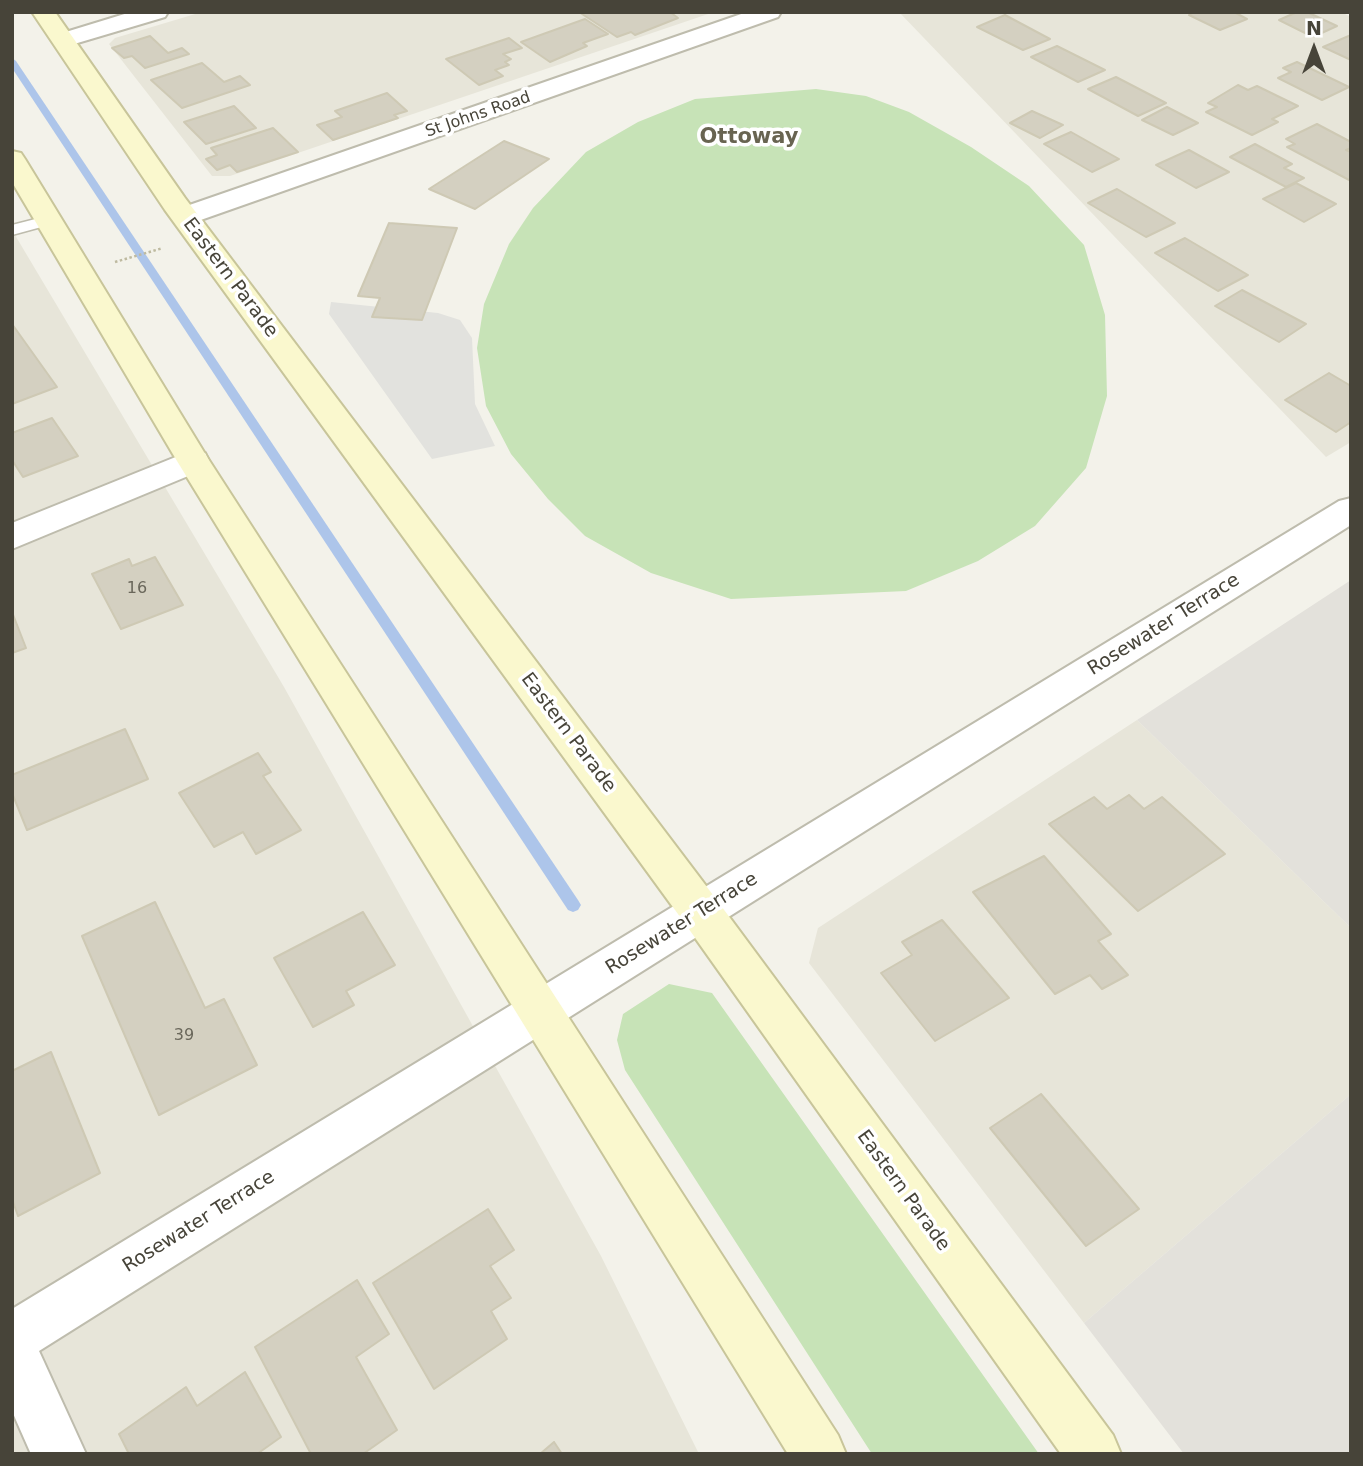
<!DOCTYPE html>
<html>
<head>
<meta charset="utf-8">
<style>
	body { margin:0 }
	#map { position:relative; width:1363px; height:1466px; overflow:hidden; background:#f3f2ea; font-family:"DejaVu Sans",sans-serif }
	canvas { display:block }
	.frame { position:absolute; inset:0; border:14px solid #474439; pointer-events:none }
	.north { position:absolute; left:1279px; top:14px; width:70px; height:70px; -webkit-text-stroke:5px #fff; paint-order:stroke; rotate:0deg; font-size:19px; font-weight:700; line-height:28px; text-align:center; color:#474439 }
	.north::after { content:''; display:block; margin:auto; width:24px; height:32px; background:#474439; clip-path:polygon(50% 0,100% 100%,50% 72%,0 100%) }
</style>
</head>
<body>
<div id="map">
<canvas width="1363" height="1466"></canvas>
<div class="frame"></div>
<div class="north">N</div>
</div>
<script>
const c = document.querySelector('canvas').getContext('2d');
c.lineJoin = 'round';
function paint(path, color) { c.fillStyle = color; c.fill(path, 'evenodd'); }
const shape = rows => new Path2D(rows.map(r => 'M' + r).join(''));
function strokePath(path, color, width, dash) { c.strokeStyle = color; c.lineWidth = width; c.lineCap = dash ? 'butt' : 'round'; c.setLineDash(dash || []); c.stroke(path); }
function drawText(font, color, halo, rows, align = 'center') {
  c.font = font + ' "DejaVu Sans",sans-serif'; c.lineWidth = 7; c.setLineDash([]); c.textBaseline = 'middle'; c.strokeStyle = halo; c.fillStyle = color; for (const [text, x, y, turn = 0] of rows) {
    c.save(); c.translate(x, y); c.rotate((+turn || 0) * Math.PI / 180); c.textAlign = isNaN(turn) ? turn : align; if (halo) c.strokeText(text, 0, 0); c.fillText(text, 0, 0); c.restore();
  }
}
const residential = shape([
	[202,12,714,12,230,176,212,176,109,44,115,38],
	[899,12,1341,12,1351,17,1351,442,1326,457],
	[12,230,284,687,601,1256,699,1454,12,1454],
	[1137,720,1351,928,1351,1094,1084,1323,809,963,818,928]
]);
const industrial = shape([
	[1351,580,1351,928,1137,720],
	[1351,1094,1351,1454,1184,1454,1084,1323]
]);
const green = shape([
	[816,89,866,96,909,112,971,147,1029,186,1084,245,1105,315,1107,396,1086,468,1035,526,978,561,906,591,731,599,651,573,585,536,548,499,511,454,486,406,477,348,484,304,509,244,533,208,586,152,638,122,695,99],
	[669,984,712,993,1039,1454,872,1454,625,1070,617,1040,623,1014]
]);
const parking = shape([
	[331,302,438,313,460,320,472,338,475,404,495,446,432,459,329,314]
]);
const stream = shape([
	[12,58,16,61,578,900,581,905,578,910,573,912,568,910,12,68,12,58]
]);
const building = shape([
	[579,12,670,12,678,18,635,35,631,32,617,37,579,12],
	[1194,12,1234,12,1247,19,1220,30,1189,15,1194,12],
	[1297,12,1307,12,1337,26,1313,37,1279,20,1297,12],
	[1005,15,1050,39,1023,50,977,27,1005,15],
	[585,19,608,34,583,43,587,46,550,62,521,42,585,19],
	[1351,35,1351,60,1323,47,1351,35],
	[150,36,168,53,182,48,189,54,145,68,132,56,124,58,112,48,150,36],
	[509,38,522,48,503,54,511,59,505,62,509,65,495,70,503,76,479,85,446,59,509,38],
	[1057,46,1105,70,1078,82,1031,57,1057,46],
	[1297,62,1349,87,1322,100,1278,78,1291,72,1283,68,1297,62],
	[202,63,224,82,240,76,250,85,182,108,151,80,202,63],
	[1116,77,1166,103,1138,116,1088,89,1116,77],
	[1238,85,1248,90,1257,86,1298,106,1272,119,1278,122,1252,135,1206,112,1217,107,1208,103,1238,85],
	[387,93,407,111,394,115,398,118,333,140,317,125,342,117,335,111,387,93],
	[234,106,256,128,206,144,184,122,234,106],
	[1167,107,1198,123,1173,135,1142,120,1167,107],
	[1032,111,1063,125,1040,138,1010,123,1032,111],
	[1317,124,1351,142,1351,148,1346,150,1351,152,1351,181,1287,147,1295,144,1286,139,1317,124],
	[273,128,298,152,237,172,230,165,217,170,206,159,217,155,211,148,273,128],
	[1071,132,1119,159,1092,172,1044,144,1071,132],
	[504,141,549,159,475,209,429,189,504,141],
	[1255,144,1292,164,1284,168,1304,178,1286,187,1230,157,1255,144],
	[1189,150,1229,172,1196,188,1156,165,1189,150],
	[1296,183,1336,204,1304,222,1263,199,1296,183],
	[1117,189,1175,223,1146,237,1088,203,1117,189],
	[389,223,457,228,422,320,372,317,380,298,358,296,389,223],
	[1185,238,1248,275,1218,291,1155,253,1185,238],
	[1242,290,1306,324,1279,342,1215,306,1242,290],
	[12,324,57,387,12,404,12,324],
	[1329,373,1351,386,1351,422,1336,432,1285,400,1329,373],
	[52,418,78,456,23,477,12,460,12,433,52,418],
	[155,557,183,605,121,629,92,574,129,559,132,566,155,557],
	[12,612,26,648,12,653,12,612],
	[125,729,148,779,27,830,12,793,12,775,125,729],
	[258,753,271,772,263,776,301,830,256,854,243,832,214,847,179,793,258,753],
	[1129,795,1144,809,1162,797,1225,854,1138,911,1049,824,1094,797,1107,809,1129,795],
	[1044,856,1111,934,1098,941,1128,975,1102,989,1090,975,1055,994,973,892,1044,856],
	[155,902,205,1008,224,999,257,1065,159,1115,82,936,155,902],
	[363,912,395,965,346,991,354,1005,313,1027,274,958,363,912],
	[942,920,1009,998,935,1041,881,973,912,955,902,942,942,920],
	[51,1052,100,1173,18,1216,12,1199,12,1071,51,1052],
	[1041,1094,1139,1209,1086,1246,990,1128,1041,1094],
	[488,1209,514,1250,490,1266,511,1298,491,1311,507,1339,434,1389,373,1283,488,1209],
	[357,1280,389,1334,356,1357,397,1430,363,1454,311,1454,255,1347,357,1280],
	[245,1372,281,1437,257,1454,129,1454,119,1434,186,1387,197,1406,245,1372],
	[554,1442,562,1454,540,1454,554,1442]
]);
const path = shape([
	[115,262,163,248]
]);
const lane = shape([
	[51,215,59,220,56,223,12,235,12,225,51,215]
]);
const street = shape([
	[131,12,168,12,165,17,64,47,56,45,52,40,56,35,131,12],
	[747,12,781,12,778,17,195,222,185,224,175,222,171,216,175,210,747,12],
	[193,450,205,453,209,461,205,469,12,549,12,523,193,450],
	[1351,498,1351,525,39,1351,86,1454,31,1454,12,1411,12,1309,1339,501,1351,498]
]);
const secondary = shape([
	[32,12,55,12,185,198,716,899,1113,1435,1121,1454,1061,1454,686,925,165,210,32,12],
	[12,151,21,153,25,159,207,457,838,1435,846,1454,788,1454,177,461,12,182,12,151]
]);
const farStreetnames = [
	["St Johns Road",478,115,-19]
];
const numberNames = [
	["16",137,589],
	["39",184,1036]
];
const streetNames = [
	["Eastern Parade",230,278,53],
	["Rosewater Terrace",1164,625,-32],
	["Eastern Parade",568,733,53],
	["Rosewater Terrace",682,924,-32],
	["Eastern Parade",903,1191,54],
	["Rosewater Terrace",199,1222,-32]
];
const farDistrictnames = [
	["Ottoway",749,138]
];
paint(residential, '#e7e5d9');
paint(industrial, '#e3e1db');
paint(green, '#c7e3b7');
paint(parking, '#e2e2de');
paint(stream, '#adc5ea');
paint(building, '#d4d0c1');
strokePath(building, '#cec9b4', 2);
strokePath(lane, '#bebcad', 3);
strokePath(street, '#bebcad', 4);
strokePath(secondary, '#c8c59a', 4);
strokePath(path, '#bebaa0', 2.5, [2.5, 2.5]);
paint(lane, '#fff');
paint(street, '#fff');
paint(secondary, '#faf8ce');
drawText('16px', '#474439', '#fff', farStreetnames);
drawText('16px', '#6a675b', null, numberNames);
drawText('19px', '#474439', '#fff', streetNames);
drawText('bold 21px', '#686451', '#fff', farDistrictnames);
</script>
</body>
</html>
